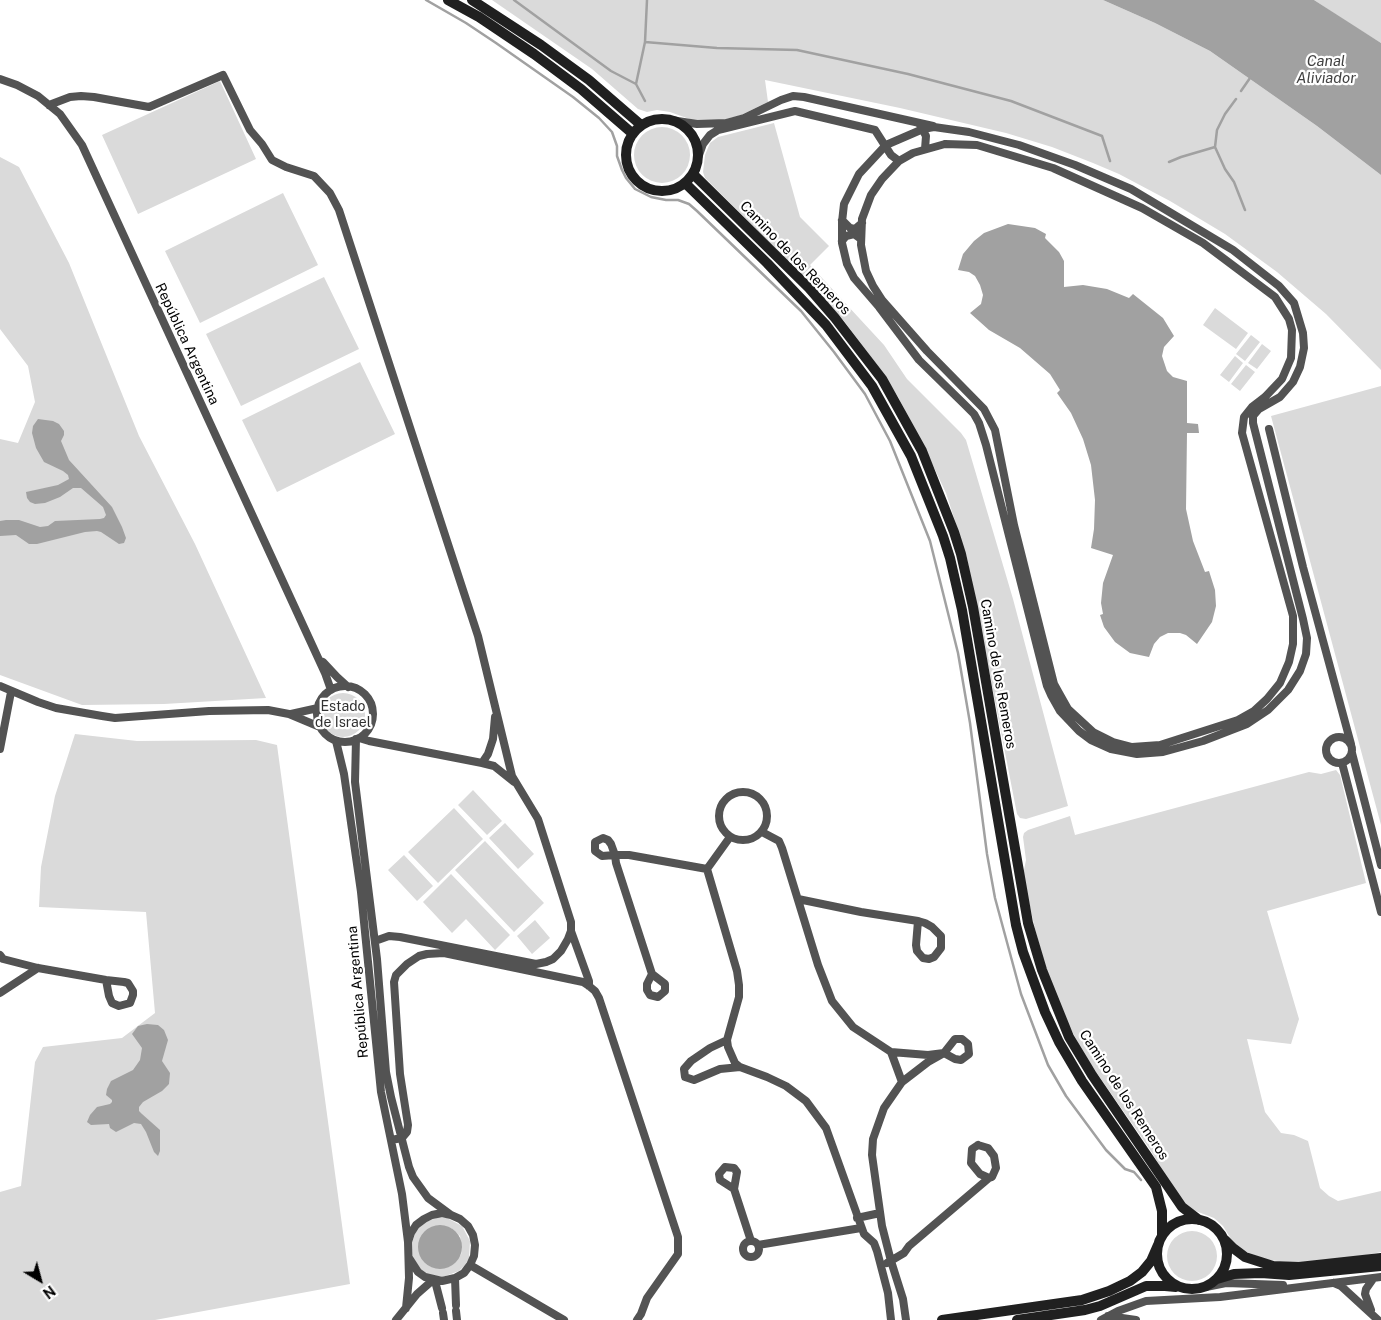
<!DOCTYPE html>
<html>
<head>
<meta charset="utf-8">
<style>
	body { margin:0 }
	#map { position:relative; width:1381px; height:1320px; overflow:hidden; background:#fff; font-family:"Public Sans",sans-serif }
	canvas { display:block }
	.north { position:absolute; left:15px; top:1255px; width:50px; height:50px; -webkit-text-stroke:4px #fff; paint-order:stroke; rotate:143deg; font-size:14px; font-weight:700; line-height:20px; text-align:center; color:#000 }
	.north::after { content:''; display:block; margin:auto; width:18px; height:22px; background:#000; clip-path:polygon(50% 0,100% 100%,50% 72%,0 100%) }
</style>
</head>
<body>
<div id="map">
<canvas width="1381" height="1320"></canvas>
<div class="north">N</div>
</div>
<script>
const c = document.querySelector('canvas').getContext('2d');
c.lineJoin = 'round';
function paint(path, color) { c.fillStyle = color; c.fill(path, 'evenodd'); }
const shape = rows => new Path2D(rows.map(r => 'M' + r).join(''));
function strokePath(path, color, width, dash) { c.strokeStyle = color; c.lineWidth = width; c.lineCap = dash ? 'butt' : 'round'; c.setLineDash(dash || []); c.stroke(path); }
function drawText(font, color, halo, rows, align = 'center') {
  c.font = font + ' "Public Sans",sans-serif'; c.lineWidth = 4.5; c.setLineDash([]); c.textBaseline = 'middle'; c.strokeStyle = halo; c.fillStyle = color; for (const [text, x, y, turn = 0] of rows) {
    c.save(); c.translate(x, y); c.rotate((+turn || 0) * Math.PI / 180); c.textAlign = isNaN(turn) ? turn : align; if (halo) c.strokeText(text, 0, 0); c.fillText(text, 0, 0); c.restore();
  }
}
const green = shape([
	[492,0,1103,0,1155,23,1210,51,1317,126,1381,175,1381,370,1326,314,1277,272,1225,234,1170,201,1119,174,1093,163,1052,147,1006,133,900,108,765,80,768,102,741,115,723,120,695,121,670,112,657,110,647,112,638,109,592,69],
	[1314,0,1381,0,1381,43,1352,25],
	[220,81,256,159,138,214,102,135],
	[774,123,800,217,829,246,810,265,884,345,907,379,961,433,966,440,1013,599,1068,806,1026,819,1020,818,1017,814,967,558,946,493,921,440,898,397,881,370,844,321,816,289,705,178,703,172,705,155,710,143,718,137],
	'634 155a28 28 0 1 1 56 0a28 28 0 1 1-56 0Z',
	[0,157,19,167,69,263,139,436,195,544,266,698,164,704,82,705,0,675,0,439,18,443,35,402,28,366,0,329],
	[283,193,318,265,200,323,165,251],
	[324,277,359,349,241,406,206,334],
	[1215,308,1248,333,1236,349,1203,325],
	[1251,335,1260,342,1245,361,1236,354],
	[1262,344,1271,351,1257,369,1248,363],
	[1235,356,1243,363,1229,382,1220,375],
	[360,362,395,434,277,492,242,420],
	[1246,365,1255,372,1240,391,1231,384],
	[1381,386,1381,825,1271,416],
	'321 715a22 22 0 1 1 44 0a22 22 0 1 1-44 0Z',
	[75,734,137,741,256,740,277,745,350,1284,155,1320,0,1320,0,1192,21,1186,35,1062,43,1047,122,1038,155,1013,146,912,39,907,41,867,55,796],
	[1336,770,1340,775,1366,883,1267,911,1299,1019,1291,1044,1247,1039,1265,1112,1281,1133,1294,1135,1308,1141,1320,1188,1329,1196,1338,1201,1381,1191,1381,1252,1351,1258,1300,1263,1267,1260,1242,1250,1231,1239,1223,1226,1214,1218,1185,1207,1149,1148,1085,1056,1064,1016,1047,972,1035,929,1023,875,1026,860,1023,837,1024,833,1028,830,1070,816,1075,835,1309,772,1321,774],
	[473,790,502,821,487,835,458,805],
	[454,808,483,839,438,883,408,852],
	[505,823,534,854,518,869,489,838],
	[485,841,544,903,514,932,455,870],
	[404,855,433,886,417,901,388,870],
	[451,874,510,935,495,950,466,919,452,933,423,902],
	[535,920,550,938,532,954,517,936],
	[439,1217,447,1218,462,1226,470,1241,469,1258,465,1265,459,1271,443,1277,426,1274,419,1269,411,1254,411,1245,417,1229,423,1223],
	[451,1228,460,1236,462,1248,461,1255,453,1264,448,1267,436,1268,430,1266,421,1257,419,1245],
	'1167 1256a25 25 0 1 1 50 0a25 25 0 1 1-50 0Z'
]);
const water = shape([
	[1103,0,1314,0,1381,43,1381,175,1317,126,1210,51,1155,23],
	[1008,224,1035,228,1046,234,1045,238,1059,252,1064,261,1064,287,1083,285,1107,289,1129,298,1133,294,1163,318,1174,336,1164,347,1162,356,1167,371,1173,377,1187,381,1187,423,1198,424,1199,433,1187,433,1186,509,1193,541,1205,572,1209,571,1215,590,1216,606,1212,622,1197,644,1186,635,1180,633,1168,633,1160,637,1154,644,1149,657,1130,653,1115,642,1104,627,1100,615,1103,614,1101,603,1103,583,1113,555,1091,548,1094,529,1095,500,1091,465,1083,439,1071,413,1057,393,1060,390,1050,374,1020,348,989,330,970,313,981,304,983,295,980,285,975,276,969,272,958,270,963,254,974,241,984,233],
	[38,419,53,421,59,424,64,431,64,435,61,441,69,460,112,507,122,527,126,538,124,543,119,544,101,532,97,531,85,532,37,544,29,544,16,535,0,536,0,521,6,520,19,520,40,527,48,526,55,521,100,519,104,518,106,515,103,507,81,488,73,488,60,497,45,503,35,504,30,502,27,498,26,492,58,485,69,479,68,475,63,471,44,462,36,448,32,433,33,426],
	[147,1024,158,1025,164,1030,168,1040,162,1061,170,1073,169,1084,162,1091,143,1102,139,1107,139,1111,142,1114,160,1130,160,1151,158,1156,154,1152,146,1132,141,1124,134,1123,116,1132,110,1128,109,1124,91,1125,87,1122,90,1115,97,1107,110,1104,112,1102,112,1100,106,1095,107,1089,111,1081,133,1070,140,1060,142,1048,132,1034,138,1026],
	'418 1247a22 22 0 1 1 44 0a22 22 0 1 1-44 0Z'
]);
const stream = shape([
	[426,0,466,23,496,43,573,97,599,118,612,132,617,146,617,156,622,170,626,178,635,189,651,197,666,200,678,200,689,204,697,211,801,311,834,352,865,394,890,441,930,541,958,653,970,723,987,854,995,898,1021,994,1048,1065,1066,1096,1106,1150,1125,1169,1134,1172,1141,1180],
	[514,0,611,71,636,84,645,101],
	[645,42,717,48,797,50,908,74,1011,101,1102,136,1110,161],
	[636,84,645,42,647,0],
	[1241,91,1250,78],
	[1236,99,1225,114,1217,130,1215,147,1225,169,1234,182,1245,210],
	[1169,162,1181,157,1215,147]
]);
const minor = shape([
	[0,79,17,85,38,96,60,114,82,145,325,673,331,690],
	[49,105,70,97,81,96,94,97,149,107,223,75,250,130,262,144,272,160,286,167,314,176,330,193,339,210,478,636,512,776,538,819,571,922,571,931,568,939,561,951,553,959,546,962,536,964,400,937,389,936,375,941],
	[671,120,697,124,726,123,744,118,781,100,793,96,804,97,933,126],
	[920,125,926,136,925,149],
	[934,127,969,132,1019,145,1075,165,1131,189,1233,250,1279,286,1294,303,1303,333,1304,348,1300,367,1293,382,1280,397,1259,409,1253,416,1253,423,1303,619,1307,638,1306,654,1300,671,1288,690,1268,710,1247,724,1203,741,1163,752,1137,754,1111,749,1091,740,1079,731,1060,711,1051,695,1047,686,986,445,979,423,974,414,964,404,919,360,879,307,854,278,847,264,842,243,842,222,844,204,859,174,886,145,923,129,934,127],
	[945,144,977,145,1053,168,1142,208,1203,243,1275,297,1289,319,1292,330,1291,358,1282,379,1265,397,1252,407,1244,417,1242,433,1293,616,1293,644,1289,662,1280,683,1267,699,1254,711,1238,720,1160,745,1132,747,1113,742,1093,732,1068,709,1059,693,1054,684,1014,525,995,430,984,409,927,351,882,300,873,286,866,271,861,245,862,219,871,195,882,179,899,161,913,153,945,144],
	[698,158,703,144,710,135,718,130,795,111,875,130,891,155,899,161],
	[842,220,850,228,855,229,862,223],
	[842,241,846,236,854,234,861,239],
	[1269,429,1303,567,1351,744],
	[323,662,337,677,348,687],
	[0,686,38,702,56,708,102,716,115,718,209,711,268,710,289,714,320,727],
	'317 714a28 28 0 1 1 56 0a28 28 0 1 1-56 0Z',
	[291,714,318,708],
	[495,717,493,739,488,754,482,763,494,766,514,782],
	'1326 750a13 13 0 1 1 26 0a13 13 0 1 1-26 0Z',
	[359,738,369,741,482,763],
	[356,739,355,782,377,959,386,1072,391,1097,409,1167,413,1177,428,1198,451,1215],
	[336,741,344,774,361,892,381,1092,402,1194,408,1242],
	[0,749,11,692],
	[1352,753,1381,865],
	[1342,763,1381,912],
	'719 816a24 24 0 1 1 48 0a24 24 0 1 1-48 0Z',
	[762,832,779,841,782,848,818,965,832,1001,853,1027,891,1052],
	[707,869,737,971,739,985,739,997,727,1040,728,1047,735,1063,740,1067],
	[798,899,861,912,918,921,925,923,932,927,941,936,941,948,934,957,929,959,923,958,917,951,916,945,918,921],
	[571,931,589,981,589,986],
	[0,955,3,959,38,968,106,980,124,982,128,983,133,991,133,995,130,1003,119,1006,112,1003,109,996,106,980],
	[652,974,647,984,647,990,650,995,658,997,665,991,665,984,652,974,616,863,615,855,611,844,608,840,603,838,595,842,595,851,602,856,615,855,629,855,707,869,730,837],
	[0,993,38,968],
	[727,1040,710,1048,691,1061,684,1069,685,1077,694,1080,720,1069,740,1067,767,1077,786,1086,806,1101,826,1128,864,1234,874,1243,877,1251,888,1293,891,1320],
	[902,1082,891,1052,928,1055,944,1053,955,1059,961,1060,969,1054,968,1044,962,1039,955,1039,944,1053,928,1062,902,1082,884,1108,873,1139,872,1155,882,1226,891,1261,903,1299,906,1320],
	[391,1140,402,1138,407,1132,408,1125,400,1074,394,982,396,975,407,964,419,956,427,954,444,953,583,982,589,986,595,991,599,998,678,1237,678,1254,647,1298,641,1314,637,1320],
	[978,1145,988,1148,994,1156,996,1168,992,1177,989,1178,980,1174,971,1163,972,1149,978,1145],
	[734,1189,720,1180,719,1174,725,1167,734,1168,737,1172,734,1189,751,1241],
	[857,1218,880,1213],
	'743 1249a8 8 0 1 1 16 0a8 8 0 1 1-16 0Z',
	[758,1245,861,1228],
	[887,1263,904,1253,909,1246,989,1178],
	[470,1265,564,1320],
	[455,1278,456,1305],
	[435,1281,442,1308],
	[1334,1283,1341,1286,1378,1320],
	[1206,1287,1226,1283,1283,1285],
	[406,1308,409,1278,408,1242,411,1233,416,1225,424,1219,432,1215,442,1213,451,1215,460,1219,468,1226,473,1235,475,1245,474,1256,470,1265,464,1273,455,1278,442,1281,425,1277,418,1272,409,1258],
	[1371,1310,1365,1294,1366,1289,1373,1279],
	[456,1311,457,1320],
	[443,1313,444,1320],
	[1108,1316,1136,1320],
	[396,1320,417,1294,433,1280],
	[1101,1320,1118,1311,1146,1301,1220,1297,1381,1277]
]);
const secondary = shape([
	[448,0,479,17,534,54,581,89,633,134],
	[472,0,541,45,589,80,641,125],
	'626 155a36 36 0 1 1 72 0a36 36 0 1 1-72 0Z',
	[693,174,809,288,835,318,882,379,922,451,954,532,961,554,973,607,1028,923,1042,970,1069,1037,1092,1075,1182,1207,1199,1220],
	[685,183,767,263,826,325,872,386,911,456,943,536,950,558,962,610,1016,925,1023,952,1045,1012,1059,1042,1082,1081,1156,1187,1162,1211,1162,1235],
	'1157 1254a35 35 0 1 1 70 0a35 35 0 1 1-70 0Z',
	[1225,1240,1233,1248,1245,1257,1273,1266,1299,1267,1381,1258],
	[1217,1279,1234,1274,1261,1273,1289,1275,1381,1266],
	[942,1320,1082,1300,1109,1291,1130,1281,1142,1272,1151,1261,1158,1245],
	[1017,1320,1085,1310,1100,1306,1146,1286,1165,1286,1176,1287]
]);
const streetNames = [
	["Camino de los Remeros",795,258,46],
	["República Argentina",187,344,65],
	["Camino de los Remeros",998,674,80],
	["República Argentina",358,992,-95],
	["Camino de los Remeros",1124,1095,57]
];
const parkNames = [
	["Estado",343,707],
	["de Israel",343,723]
];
const waterNames = [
	["Canal",1326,61],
	["Aliviador",1326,78]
];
paint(green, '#dadada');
paint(water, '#a1a1a1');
strokePath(stream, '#a1a1a1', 2.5);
strokePath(minor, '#535353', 8);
strokePath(secondary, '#202020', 10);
drawText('14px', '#000', '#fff', streetNames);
drawText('14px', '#313131', '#fff', parkNames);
drawText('italic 15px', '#424242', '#fff', waterNames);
</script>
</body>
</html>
